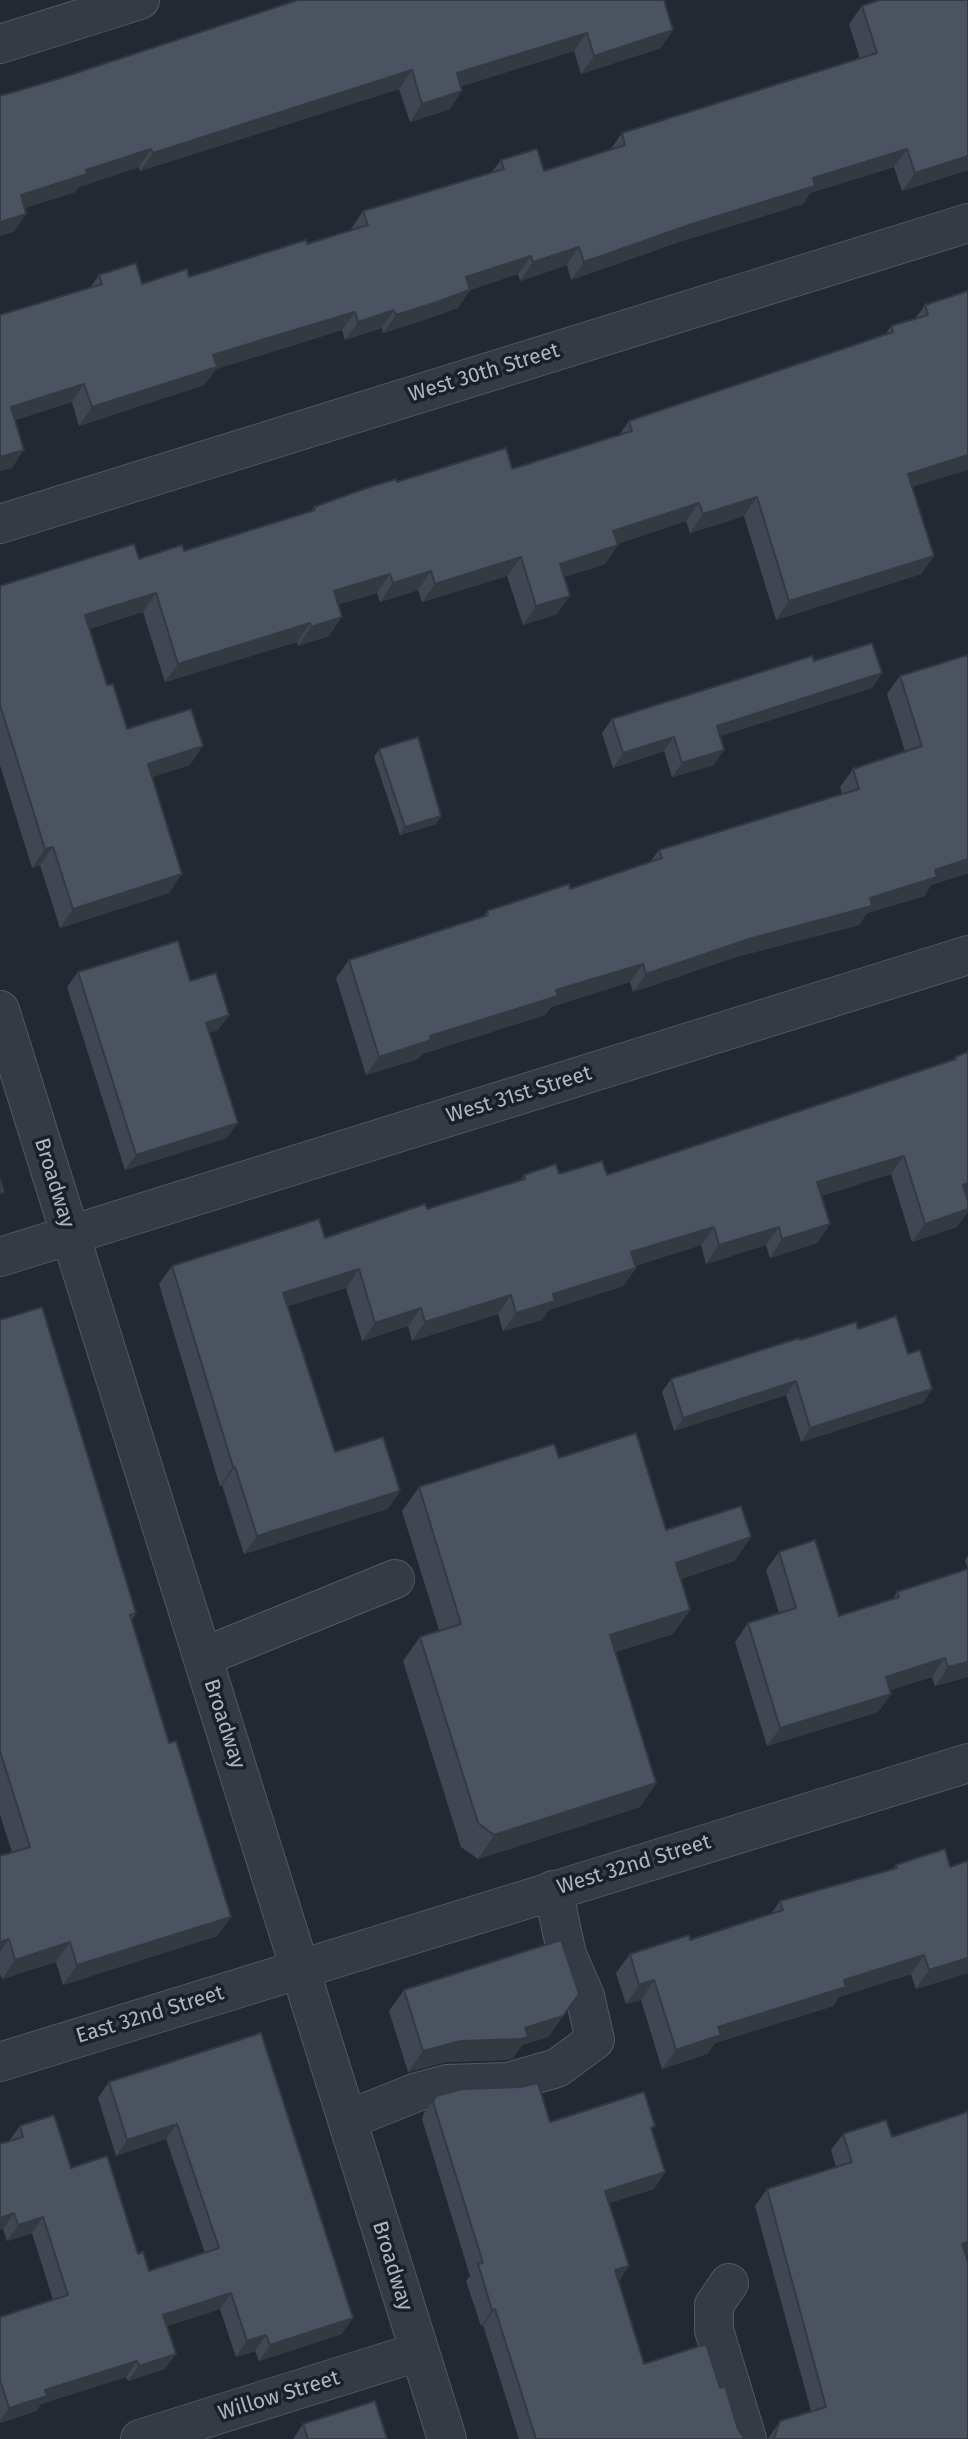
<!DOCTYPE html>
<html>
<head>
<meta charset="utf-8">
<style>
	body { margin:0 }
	canvas { display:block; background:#222933 }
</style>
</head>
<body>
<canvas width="968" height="2439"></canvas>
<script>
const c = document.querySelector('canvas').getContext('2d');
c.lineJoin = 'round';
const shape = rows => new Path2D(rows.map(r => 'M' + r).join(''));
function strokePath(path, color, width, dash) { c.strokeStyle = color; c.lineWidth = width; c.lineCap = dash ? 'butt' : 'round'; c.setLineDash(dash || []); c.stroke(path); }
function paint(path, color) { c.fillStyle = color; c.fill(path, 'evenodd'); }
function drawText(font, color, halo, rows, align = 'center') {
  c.font = font + ' "Fira Sans",sans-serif'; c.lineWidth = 7; c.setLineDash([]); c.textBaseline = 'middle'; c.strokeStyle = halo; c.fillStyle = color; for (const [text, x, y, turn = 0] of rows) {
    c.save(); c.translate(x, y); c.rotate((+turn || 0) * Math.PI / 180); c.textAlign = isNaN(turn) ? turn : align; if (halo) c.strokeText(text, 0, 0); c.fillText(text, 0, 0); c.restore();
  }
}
const minor = shape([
	[0,44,140,0],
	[0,524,968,223],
	[0,1010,447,2439],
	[0,1257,968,955],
	[203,1657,395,1579],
	[0,2062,968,1763],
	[347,2120,417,2092,447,2084,508,2082,557,2068,595,2040,585,1996,567,1955,553,1890],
	[729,2283,714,2305,714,2330,747,2439],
	[140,2439,418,2352]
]);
const wall = shape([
	[298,0,666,0,664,1,661,48,581,74,574,51,461,86,450,109,410,122,399,89,140,171,139,167,79,187,75,192,25,208,14,232,58,79],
	[876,0,968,0,968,170,902,191,894,167,810,193,803,204,679,242,571,280,567,265,520,281,518,274,470,290,458,308,421,321,383,333,382,328,345,340,342,330,265,354,216,369,204,385,79,426,72,402,15,420,12,468,0,471,0,315,90,288,99,275,142,284,189,277,307,244,351,231,351,229,363,211,491,173,501,160,544,171,610,150,622,133,860,59,849,24,862,6,876,1],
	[968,291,912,487,934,556,921,574,776,620,744,516,690,533,686,521,617,544,605,564,564,577,557,614,523,625,507,576,422,602,418,590,380,602,377,593,338,604,329,636,298,646,297,642,165,682,143,612,89,629,107,685,127,729,190,765,152,777,169,893,60,928,40,865,32,868,0,765,0,586,184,551,311,511,314,507,397,482,512,469,619,435,629,421,885,335,891,326,915,319,925,305],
	[968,655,968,873,931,885,924,896,867,913,859,925,736,957,633,992,630,982,551,1007,545,1015,422,1054,418,1059,366,1075,336,978,349,960,483,917,487,911,570,889,650,862,659,850,842,794,840,787,853,769,905,751,887,694,900,676],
	[814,661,882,673,872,688,720,736,714,765,672,777,664,751,613,768,602,733,612,719],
	[379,749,441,816,436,824,400,835,374,757],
	[78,972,190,981,229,1015,218,1030,209,1033,227,1138,125,1170,67,987],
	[968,1052,967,1197,957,1227,912,1242,891,1174,821,1196,830,1224,817,1243,770,1258,766,1245,706,1264,701,1245,635,1266,636,1268,623,1286,549,1310,542,1320,503,1331,498,1314,412,1341,408,1326,362,1341,346,1288,287,1306,335,1452,400,1491,387,1509,244,1554,222,1485,220,1486,159,1284,172,1266,325,1238,427,1209,520,1180,524,1175,607,1175,952,1061,955,1057],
	[0,1320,136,1613,131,1621,169,1743,231,1917,217,1936,63,1985,56,1962,2,1979,0,1974,0,1856,12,1852,0,1815],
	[858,1329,908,1354,932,1389,923,1403,801,1442,786,1395,674,1431,662,1392,671,1379,800,1340],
	[559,1458,666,1530,751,1537,734,1561,681,1579,690,1610,673,1634,615,1652,656,1783,640,1807,478,1859,461,1847,403,1661,420,1637,439,1630,402,1511,419,1487],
	[779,1552,839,1616,892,1600,897,1592,968,1569,968,1677,935,1686,932,1677,890,1690,891,1694,878,1712,767,1746,735,1642,748,1623,779,1613,766,1570],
	[968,1556,968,1569,965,1560],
	[896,1865,968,1973,916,1989,911,1974,839,1997,833,2006,715,2043,707,2054,662,2069,641,2000,626,2004,616,1973,630,1954,690,1940,771,1914,780,1901,893,1869],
	[404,1990,564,2015,548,2037,522,2045,513,2058,505,2060,446,2062,408,2072,389,2011],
	[261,2033,342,2334,259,2361,255,2351,236,2357,220,2309,167,2326,165,2369,128,2381,126,2377,41,2404,36,2411,0,2423,0,2317,53,2300,32,2233,7,2241,3,2229,9,2141,20,2126,71,2168,138,2254,149,2271,205,2253,166,2139,116,2156,98,2098,109,2082],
	[436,2096,550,2122,655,2126,652,2130,665,2172,654,2189,609,2203,629,2266,619,2281,644,2364,720,2388,738,2429,745,2439,519,2439,483,2325,481,2326,466,2281,470,2276,422,2119,424,2113],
	[843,2134,892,2137,966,2255,968,2439,768,2439,780,2421,811,2411,755,2206,767,2189,836,2167,831,2150],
	[303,2424,387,2439,293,2439]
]);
const shadedWall = shape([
	[673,30,661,48,581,74,594,56],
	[587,33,574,51,444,92,457,73],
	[412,70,399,89,140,171,153,153],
	[462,91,450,109,410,122,422,104],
	[151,149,139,167,79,187,75,192,8,213,21,195,86,170],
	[907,149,894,167,810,193,803,204,679,242,571,280,584,262,813,178],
	[968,156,968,170,902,191,915,173],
	[26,214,14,232,0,236,0,222],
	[579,247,567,265,520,281,533,262],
	[531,256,518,274,453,295,466,277],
	[470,290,458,308,421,321,383,333,396,315],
	[394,310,382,328,345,340,358,322],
	[355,312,342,330,216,369,204,385,79,426,92,407,213,355],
	[84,384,72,402,0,424,11,407],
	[24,450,12,468,0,471,0,457],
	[968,455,968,470,895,492,908,474],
	[757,497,744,516,690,533,703,514],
	[699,503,686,521,600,550,613,531],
	[618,545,605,564,547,582,560,564],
	[934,556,921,574,776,620,789,601],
	[521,557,507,576,422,602,435,584],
	[431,571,418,590,380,602,393,583],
	[390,574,377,593,321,610,334,591],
	[156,593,143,612,72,634,85,615],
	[570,596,557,614,523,625,536,606],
	[342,617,329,636,298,646,311,627],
	[310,623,297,642,165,682,178,664],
	[882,673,872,688,707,740,717,726],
	[674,737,664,751,613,768,623,753],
	[203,746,190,765,135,783,148,764],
	[724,750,714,765,672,777,682,763],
	[441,816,436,824,400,835,405,827],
	[53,847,40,865,32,868,45,849],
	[968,859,968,873,931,885,924,896,867,913,859,925,736,957,633,992,646,974,870,898,935,870],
	[182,874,169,893,60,928,73,909],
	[643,964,630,982,551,1007,545,1015,422,1054,418,1059,366,1075,379,1057,430,1036,556,990],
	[229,1015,218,1030,195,1038,206,1023],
	[238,1123,227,1138,125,1170,136,1155],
	[904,1156,891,1174,804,1201,817,1182],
	[968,1183,968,1197,950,1203,963,1185],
	[968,1209,968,1212,957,1227,912,1242,925,1224],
	[830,1224,817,1243,770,1258,782,1239],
	[714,1227,701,1245,618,1271,631,1252],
	[779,1227,766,1245,706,1264,719,1245],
	[636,1268,623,1286,549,1310,542,1320,503,1331,516,1313,553,1294],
	[359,1269,346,1288,270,1312,283,1293],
	[511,1295,498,1314,412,1341,425,1322],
	[421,1308,408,1326,362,1341,375,1323],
	[796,1381,786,1395,674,1431,683,1418],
	[932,1389,923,1403,801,1442,810,1428],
	[233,1467,235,1467,222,1485,220,1486],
	[400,1491,387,1509,244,1554,257,1536],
	[751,1537,734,1561,659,1586,676,1563],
	[690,1610,673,1634,593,1659,610,1635],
	[945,1658,932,1677,873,1696,886,1677],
	[968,1662,968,1677,935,1686,948,1667],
	[891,1694,878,1712,767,1746,780,1728],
	[656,1783,640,1807,478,1859,494,1835],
	[231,1917,217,1936,63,1985,77,1965],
	[9,1939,0,1952,0,1942],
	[70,1942,56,1962,2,1979,15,1960],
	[924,1955,911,1974,839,1997,833,2006,715,2043,707,2054,662,2069,676,2050,718,2027,844,1980],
	[968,1958,968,1973,916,1989,929,1970],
	[654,1980,641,2000,626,2004,639,1985],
	[579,1994,548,2037,522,2045,513,2058,505,2060,446,2062,408,2072,423,2051,461,2041,525,2028],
	[177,2124,166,2139,116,2156,127,2140],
	[665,2172,654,2189,594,2208,605,2191],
	[14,2213,3,2229,0,2230,0,2218],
	[43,2217,32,2233,7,2241,18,2225],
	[968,2242,968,2255,950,2260,962,2244],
	[629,2266,618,2282,615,2270],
	[231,2293,220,2309,152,2331,163,2315],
	[495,2309,483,2325,481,2326,492,2310],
	[353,2318,342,2334,259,2361,270,2345],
	[266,2335,255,2351,236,2357,247,2341],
	[176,2354,165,2369,128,2381,139,2366],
	[137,2361,126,2377,41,2404,36,2411,0,2423,0,2421,9,2408,45,2390]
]);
const building = shape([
	[298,0,664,0,673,30,594,56,587,33,457,73,462,91,422,104,412,70,153,153,151,149,86,170,87,174,21,195,26,214,0,222,0,96,58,79,298,0],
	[880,0,968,0,968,156,915,173,907,149,813,178,815,186,692,224,584,262,579,247,533,262,531,256,466,277,470,290,434,303,396,315,394,310,358,322,355,312,278,335,213,355,217,367,92,407,84,384,11,407,24,450,0,457,0,315,102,284,99,275,136,263,142,284,187,269,189,277,306,240,307,244,368,225,363,211,504,169,501,160,537,149,544,171,625,145,622,133,877,53,862,6,880,0],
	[968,291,968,455,908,474,934,556,789,601,757,497,703,514,699,503,613,531,618,545,560,564,570,596,536,606,521,557,435,584,431,571,393,583,390,574,334,591,342,617,311,627,310,623,178,664,156,593,85,615,107,685,113,684,127,729,191,709,203,746,148,764,182,874,73,909,53,847,45,849,0,705,0,586,134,544,139,559,182,545,184,551,315,510,314,507,364,489,396,479,397,482,506,448,512,469,632,431,629,421,893,332,891,326,928,315,925,305,968,291],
	[872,643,882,673,717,726,724,750,682,763,674,737,623,753,612,719,812,656,814,661,872,643],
	[968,655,968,859,935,870,937,877,870,898,872,906,749,939,646,974,643,964,556,990,558,996,430,1036,431,1040,379,1057,349,960,488,915,487,911,569,884,570,889,662,858,659,850,859,789,853,769,922,746,900,676,968,655],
	[418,737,441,816,405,827,379,749,418,737],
	[178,941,190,981,216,973,229,1015,206,1023,238,1123,136,1155,78,972,178,941],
	[968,1052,968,1183,963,1185,968,1201,968,1209,925,1224,904,1156,817,1182,830,1224,782,1239,779,1227,719,1245,714,1227,631,1252,636,1268,553,1294,555,1301,516,1313,511,1295,425,1322,421,1308,375,1323,359,1269,283,1293,335,1452,383,1437,400,1491,257,1536,235,1467,233,1467,172,1266,319,1219,325,1238,425,1204,427,1209,525,1179,524,1175,556,1164,559,1174,602,1161,607,1175,956,1059,955,1057,968,1052],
	[0,1179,4,1192,0,1193,0,1179],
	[42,1307,136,1613,130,1615,169,1743,176,1741,231,1917,77,1965,70,1942,15,1960,9,1939,0,1942,0,1856,30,1847,0,1751,0,1320,42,1307],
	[896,1316,908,1354,920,1350,932,1389,810,1428,796,1381,683,1418,671,1379,799,1338,800,1340,856,1322,858,1329,896,1316],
	[636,1433,666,1530,741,1506,751,1537,676,1563,690,1610,610,1635,656,1783,494,1835,478,1823,420,1637,461,1624,419,1487,554,1444,559,1458,636,1433],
	[815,1540,839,1616,899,1597,897,1592,968,1569,968,1662,948,1667,945,1658,886,1677,891,1694,780,1728,748,1623,796,1608,779,1552,815,1540],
	[945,1849,950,1867,968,1861,968,1958,929,1970,924,1955,844,1980,846,1987,718,2027,721,2035,676,2050,654,1980,639,1985,630,1954,689,1935,690,1940,783,1910,780,1901,897,1868,896,1865,945,1849],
	[561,1940,579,1994,563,2016,525,2028,528,2037,520,2039,461,2041,423,2051,404,1990,561,1940],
	[261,2033,353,2318,270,2345,266,2335,247,2341,231,2293,163,2315,176,2354,139,2366,137,2361,45,2390,47,2396,9,2408,0,2380,0,2317,68,2295,43,2217,18,2225,14,2213,0,2218,0,2144,23,2137,20,2126,54,2115,71,2168,107,2156,138,2254,143,2252,149,2271,219,2248,177,2124,127,2140,109,2082,261,2033],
	[538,2083,550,2122,644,2092,655,2126,651,2128,665,2172,605,2191,629,2266,615,2270,644,2364,706,2344,720,2388,725,2386,738,2429,745,2439,536,2439,495,2309,492,2310,478,2264,483,2263,433,2102,436,2096,462,2089,520,2087,538,2083],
	[968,2112,968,2242,962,2244,968,2262,968,2439,772,2439,774,2438,780,2421,826,2407,767,2189,852,2162,843,2134,886,2120,892,2137,968,2112],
	[375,2401,387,2439,308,2439,303,2424,375,2401]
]);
const streetNames = [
	["West 30th Street",484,373,-17],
	["West 31st Street",519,1095,-17],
	["Broadway",54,1183,73],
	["Broadway",224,1724,72],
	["West 32nd Street",634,1865,-17],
	["East 32nd Street",150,2015,-17],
	["Broadway",392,2266,73],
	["Willow Street",279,2396,-17]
];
strokePath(minor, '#525962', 40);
strokePath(minor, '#353b44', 38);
paint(wall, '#404752');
paint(shadedWall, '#343a42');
paint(building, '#4a535f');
strokePath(building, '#343a42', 2);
drawText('21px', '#afb6c1', '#1a2028', streetNames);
</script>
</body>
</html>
